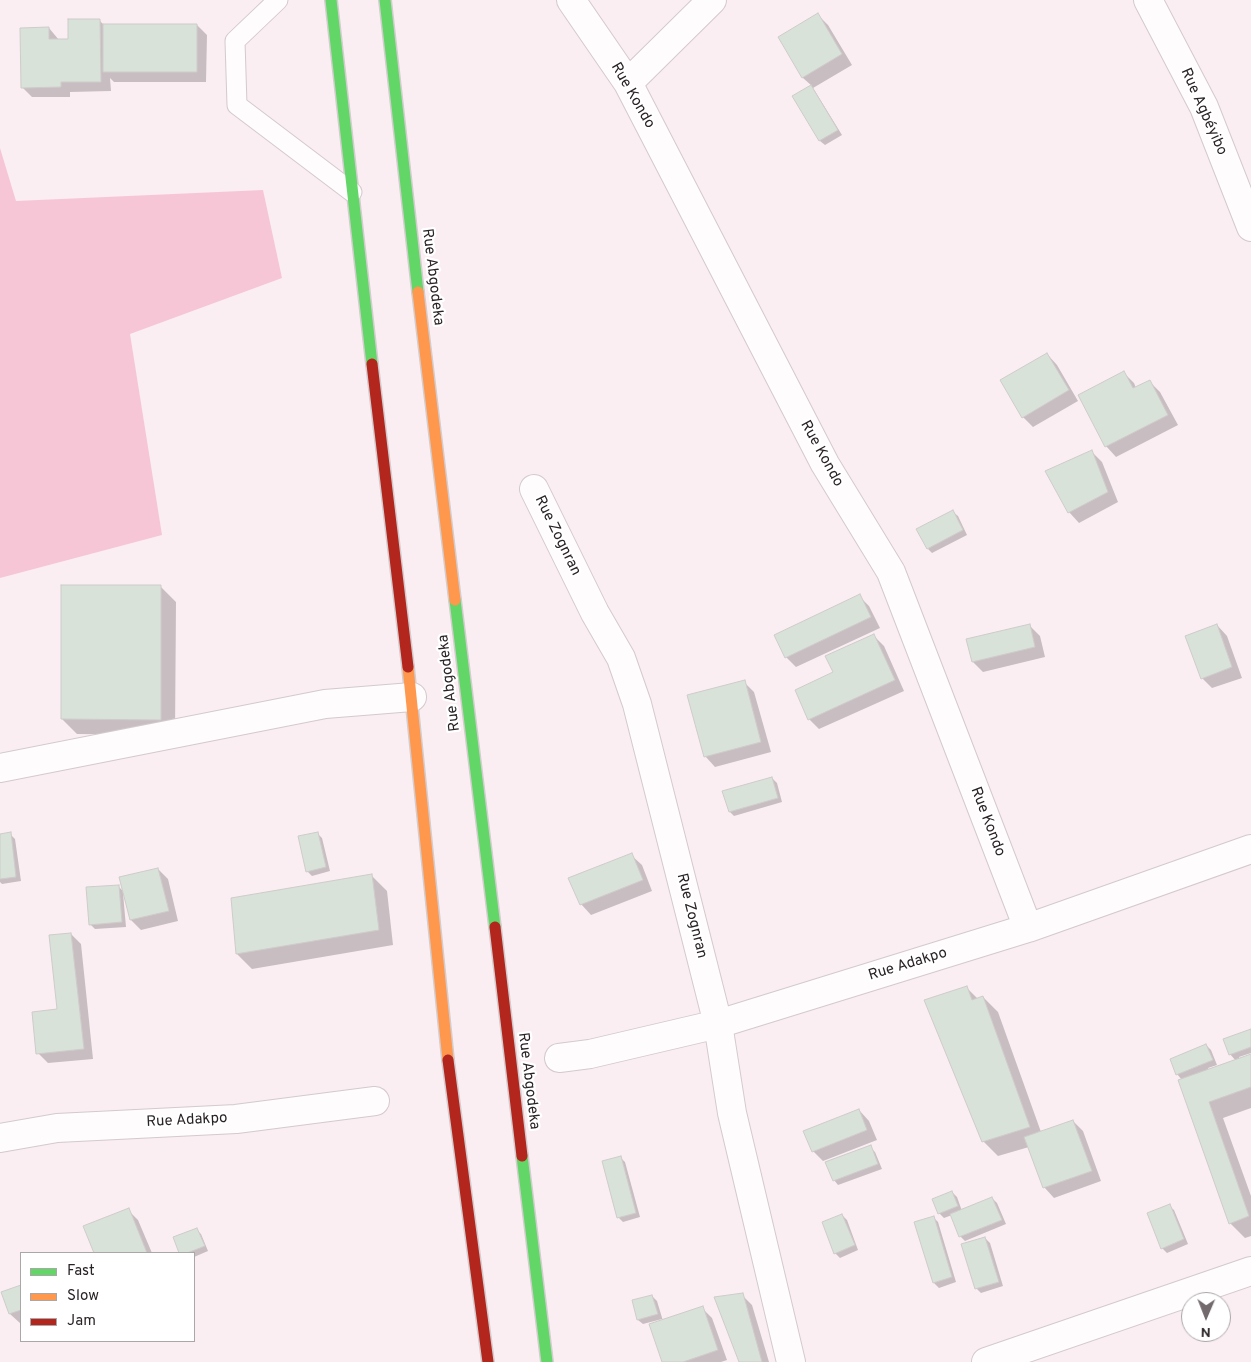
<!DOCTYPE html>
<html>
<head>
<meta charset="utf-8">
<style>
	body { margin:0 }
	#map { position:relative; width:1251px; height:1362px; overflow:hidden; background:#faeef2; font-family:Overpass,sans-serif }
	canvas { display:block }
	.legend { position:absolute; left:20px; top:1252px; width:175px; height:90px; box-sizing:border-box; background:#fff; border:1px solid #aaa7a8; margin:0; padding:6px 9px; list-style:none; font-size:15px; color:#2a2325 }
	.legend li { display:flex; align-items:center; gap:10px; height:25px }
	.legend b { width:25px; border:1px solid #aaa7a8 }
	.north { position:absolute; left:1181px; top:1292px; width:50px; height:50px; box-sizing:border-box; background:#fff; border:1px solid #aaa7a8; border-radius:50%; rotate:181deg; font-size:14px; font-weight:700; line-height:20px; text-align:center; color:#2a2325 }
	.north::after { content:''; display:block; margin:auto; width:18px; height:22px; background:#736a6d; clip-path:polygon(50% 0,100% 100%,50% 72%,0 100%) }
</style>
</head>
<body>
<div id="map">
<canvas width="1251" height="1362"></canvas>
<ul class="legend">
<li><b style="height:6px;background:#63d668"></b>Fast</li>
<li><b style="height:6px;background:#ff974d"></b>Slow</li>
<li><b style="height:6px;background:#b3261e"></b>Jam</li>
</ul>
<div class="north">N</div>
</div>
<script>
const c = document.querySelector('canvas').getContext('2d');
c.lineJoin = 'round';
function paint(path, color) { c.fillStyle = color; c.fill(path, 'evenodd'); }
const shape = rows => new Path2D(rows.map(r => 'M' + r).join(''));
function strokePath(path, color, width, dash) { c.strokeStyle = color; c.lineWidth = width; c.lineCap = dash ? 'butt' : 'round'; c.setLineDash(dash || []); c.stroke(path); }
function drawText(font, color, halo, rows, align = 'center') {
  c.font = font + ' Overpass,sans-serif'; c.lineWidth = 4.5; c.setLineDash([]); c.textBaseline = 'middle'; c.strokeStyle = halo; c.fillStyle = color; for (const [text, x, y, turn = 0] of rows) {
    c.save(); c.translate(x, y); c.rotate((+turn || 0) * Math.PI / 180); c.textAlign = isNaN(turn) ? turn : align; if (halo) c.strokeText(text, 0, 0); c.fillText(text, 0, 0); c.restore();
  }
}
const green = shape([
	[0,148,16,201,263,190,282,278,130,334,162,535,0,578]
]);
const shadow = shape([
	[818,15,828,25,852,65,813,88,842,135,825,145,820,141,793,96,812,86,803,78,779,37],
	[99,20,104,25,197,25,207,35,206,82,114,82,110,78,111,91,70,92,70,97,32,97,22,87,49,28,59,40,69,40],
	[1047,354,1057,365,1078,401,1033,427,1023,417],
	[1123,372,1134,383,1136,388,1150,382,1160,392,1178,425,1116,457,1106,446],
	[1092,452,1102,462,1118,502,1079,523,1069,512],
	[953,512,958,516,967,535,932,553,928,549],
	[161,587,176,602,175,735,77,734,62,719],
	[859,596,869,606,880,628,796,667,786,657],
	[1217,625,1227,636,1242,678,1212,688,1202,678],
	[1030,626,1040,636,1045,657,983,672,973,662],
	[874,636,884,646,904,691,819,729,809,719,835,673],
	[744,682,754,692,771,752,715,767,705,756],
	[772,778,777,783,782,802,734,816,730,812],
	[317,833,322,838,330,871,312,876,307,871],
	[10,834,15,839,21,881,2,884,0,882,0,835],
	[631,855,642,865,652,891,591,915,581,904],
	[158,869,168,879,178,921,141,930,131,920,123,893,126,927,95,929,90,924,118,886,124,892],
	[372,876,387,891,393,945,252,969,237,954],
	[71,934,81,944,93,1059,48,1063,38,1053,59,1010],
	[966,987,978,999,983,997,998,1012,1041,1132,1073,1121,1083,1131,1101,1181,1054,1198,1044,1187,1029,1147,998,1156,983,1141],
	[1251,1030,1251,1053,1239,1057,1240,1060,1251,1056,1251,1108,1223,1118,1251,1196,1251,1236,1245,1238,1230,1223,1182,1080,1177,1074,1206,1045,1211,1050,1217,1065,1208,1068,1209,1070,1236,1061,1230,1054],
	[859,1110,869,1121,877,1140,823,1161,813,1151],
	[870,1147,875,1152,882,1169,838,1185,834,1180],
	[620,1157,625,1162,640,1217,623,1222,618,1217],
	[952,1192,957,1197,962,1211,992,1198,997,1203,1006,1224,965,1241,960,1236,952,1215,944,1218,939,1213],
	[1169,1206,1174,1210,1188,1244,1167,1253,1162,1248],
	[128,1210,138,1220,152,1253,95,1253,85,1227],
	[842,1215,847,1220,858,1250,840,1258,835,1253],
	[934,1218,938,1222,956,1282,939,1288,934,1283,916,1222],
	[196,1229,201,1234,208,1251,194,1257,194,1253,180,1253,175,1238],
	[985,1238,990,1243,1003,1286,981,1293,976,1288],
	[21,1286,21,1324,10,1314,3,1293],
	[742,1295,752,1305,769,1362,740,1362],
	[652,1296,657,1301,663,1321,702,1308,712,1318,727,1360,721,1362,663,1362,662,1319,643,1324,638,1320,633,1301]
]);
const building = shape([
	[818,13,842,54,802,78,778,37,818,13],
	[68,19,100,19,101,82,61,82,61,87,21,88,20,28,49,27,49,39,68,39,68,19],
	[103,24,197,24,197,72,103,72,103,24],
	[811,85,838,130,819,141,792,96,811,85],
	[1047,353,1069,390,1022,418,1000,380,1047,353],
	[1124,371,1133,388,1150,380,1168,415,1105,447,1078,395,1124,371],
	[1092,450,1108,492,1068,513,1045,471,1092,450],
	[953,510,963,530,927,549,916,529,953,510],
	[61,585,161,585,161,720,61,719,61,585],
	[860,594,871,617,785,658,774,635,860,594],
	[1030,624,1035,647,972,662,966,639,1030,624],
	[1217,624,1232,667,1201,679,1185,636,1217,624],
	[874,634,895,680,808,720,795,690,833,672,825,656,874,634],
	[745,680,761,742,704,757,687,695,745,680],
	[772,777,778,798,729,812,722,791,772,777],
	[11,832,16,877,0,879,0,834,11,832],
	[318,832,326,867,306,872,298,836,318,832],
	[632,853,643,880,580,905,568,878,632,853],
	[158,868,169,911,130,920,119,877,158,868],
	[372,874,379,930,236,954,231,898,372,874],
	[119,885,122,922,89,925,86,887,119,885],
	[71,933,84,1049,36,1054,32,1012,57,1009,49,935,71,933],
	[967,986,972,1000,983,996,1030,1127,982,1142,924,1000,967,986],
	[1251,1029,1251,1047,1229,1055,1223,1039,1251,1029],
	[1206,1044,1213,1060,1176,1075,1170,1059,1206,1044],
	[1251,1054,1251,1087,1209,1102,1249,1216,1229,1224,1178,1080,1251,1054],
	[859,1109,867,1130,812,1152,803,1131,859,1109],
	[1073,1120,1092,1171,1043,1188,1024,1137,1073,1120],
	[871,1145,878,1164,833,1181,825,1162,871,1145],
	[621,1156,636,1213,617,1218,602,1161,621,1156],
	[952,1191,958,1206,938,1214,932,1199,952,1191],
	[992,1197,1002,1220,959,1237,950,1214,992,1197],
	[1170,1204,1184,1239,1161,1249,1147,1213,1170,1204],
	[129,1208,147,1253,94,1253,83,1226,129,1208],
	[842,1214,855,1245,834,1254,822,1222,842,1214],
	[934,1216,952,1277,933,1283,914,1222,934,1216],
	[197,1228,205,1246,187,1253,179,1253,173,1237,197,1228],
	[985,1237,999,1282,975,1289,961,1244,985,1237],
	[21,1285,21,1310,9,1314,1,1292,21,1285],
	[743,1293,762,1362,739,1362,714,1297,743,1293],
	[652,1295,658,1314,637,1320,632,1300,652,1295],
	[703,1306,718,1350,683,1362,662,1362,649,1324,703,1306]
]);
const lane = shape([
	[278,0,235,41,237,105,352,192]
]);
const street = shape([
	[571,0,628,83,825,464,891,572,1028,928],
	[1148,0,1204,107,1251,227],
	[628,83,712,0],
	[534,489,595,613,621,658,637,704,718,1024,732,1113,791,1362],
	[0,768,325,704,412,697],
	[559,1058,590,1054,718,1024,1028,928,1251,849],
	[0,1138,57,1128,236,1119,375,1101],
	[986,1362,1251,1271]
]);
const fast = shape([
	[331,0,372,364],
	[385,0,418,292],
	[455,600,495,927],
	[522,1156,547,1362]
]);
const slow = shape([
	[418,292,455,600],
	[408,667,448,1060]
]);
const jam = shape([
	[372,364,408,667],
	[495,927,522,1156],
	[448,1060,488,1362]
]);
const streetNames = [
	["Rue Kondo",632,96,60],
	["Rue Agbéyibo",1203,112,66],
	["Rue Abgodeka",432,277,83],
	["Rue Kondo",821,454,61],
	["Rue Zognran",557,536,64],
	["Rue Abgodeka",450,683,-97],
	["Rue Kondo",987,822,69],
	["Rue Zognran",691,916,76],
	["Rue Adakpo",908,965,-17],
	["Rue Abgodeka",528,1081,83],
	["Rue Adakpo",187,1121,-3]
];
paint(green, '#f6c6d7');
paint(shadow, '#0003');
paint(building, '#d9e2d9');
strokePath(building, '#cecbcb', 1);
strokePath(lane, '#d3cacc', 21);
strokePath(street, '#d3cacc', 30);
strokePath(fast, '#d3cdcf', 14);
strokePath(slow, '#d3cdcf', 14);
strokePath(jam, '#d3cdcf', 14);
strokePath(lane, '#fefcfd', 19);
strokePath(street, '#fefcfd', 28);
strokePath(fast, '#63d668', 11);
strokePath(slow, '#ff974d', 11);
strokePath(jam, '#b3261e', 11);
drawText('15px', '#2a2325', '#fff', streetNames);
</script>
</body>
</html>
